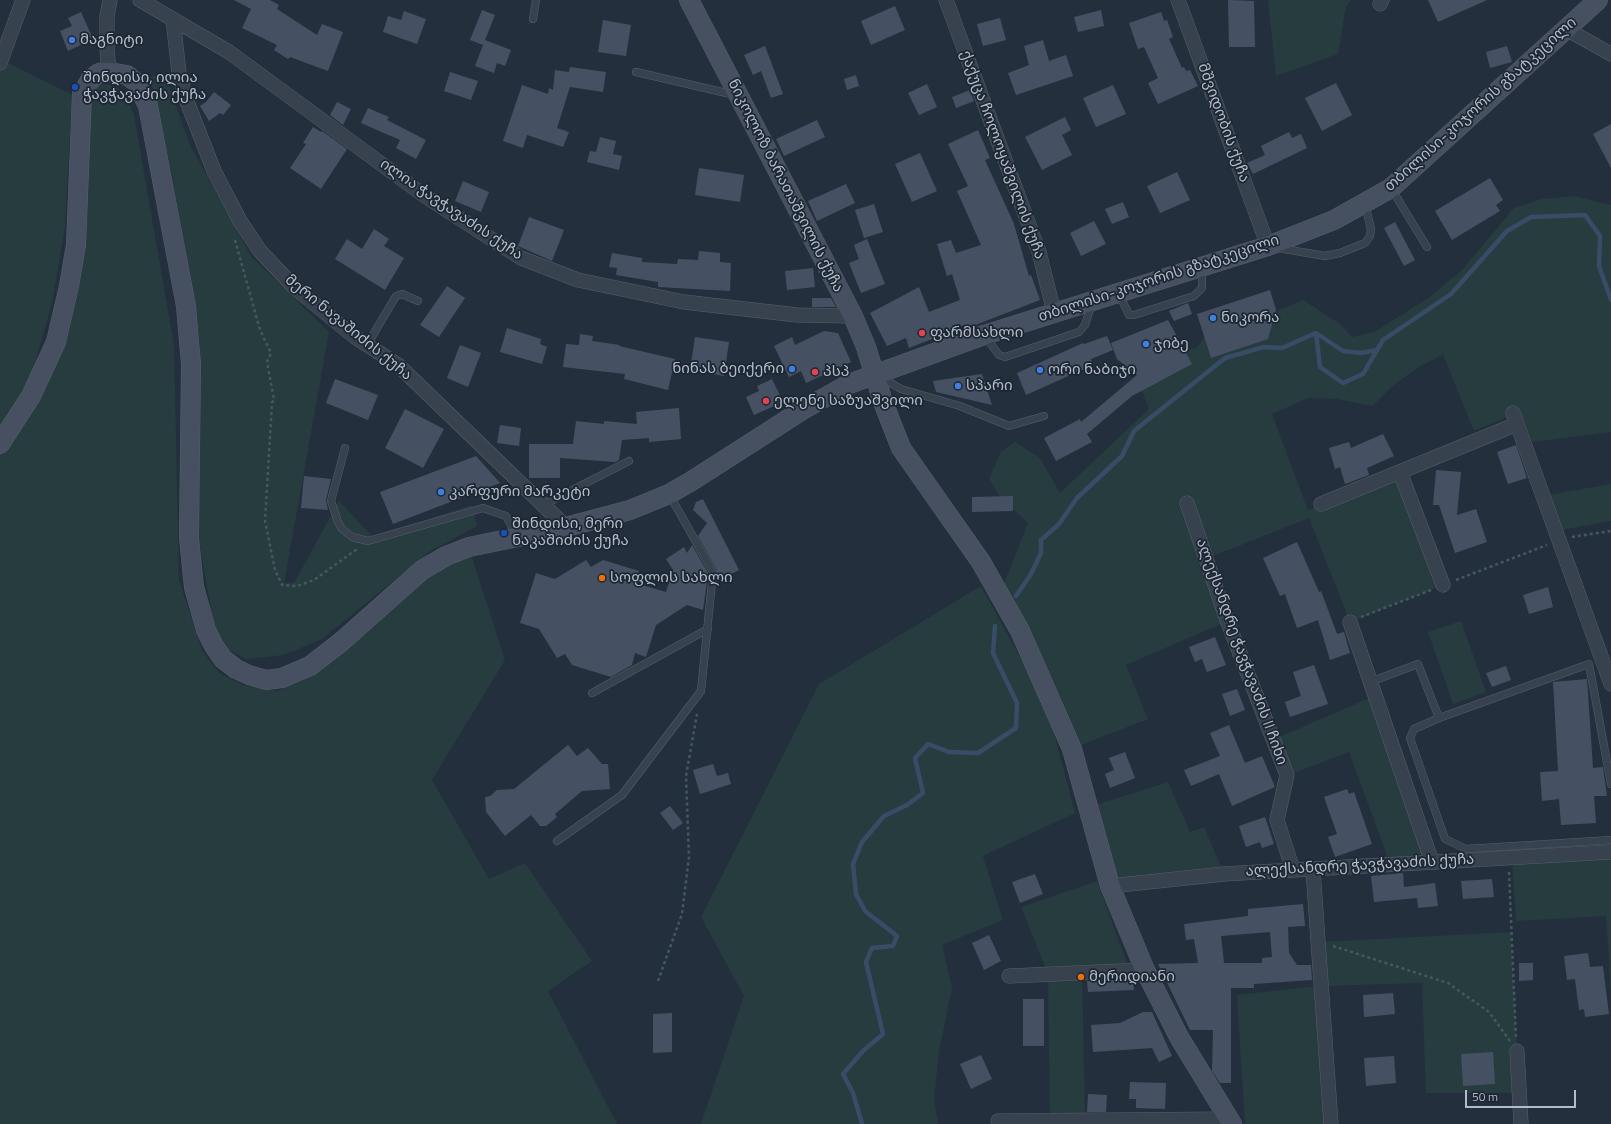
<!DOCTYPE html>
<html>
<head>
<meta charset="utf-8">
<style>
	body { margin:0 }
	#map { position:relative; width:1611px; height:1124px; overflow:hidden; background:#242f3e; font-family:"Titillium Web",sans-serif }
	canvas { display:block }
	.scale { position:absolute; left:1465px; top:1090px; width:111px; height:18px; box-sizing:border-box; border:2px solid #b4bcc9; border-top:0; padding-left:5px; font-size:12px; line-height:14px; white-space:nowrap; color:#b4bcc9; -webkit-text-stroke:3px #1d2633; paint-order:stroke }
</style>
</head>
<body>
<div id="map">
<canvas width="1611" height="1124"></canvas>
<div class="scale">50 m</div>
</div>
<script>
const c = document.querySelector('canvas').getContext('2d');
c.lineJoin = 'round';
function paint(path, color) { c.fillStyle = color; c.fill(path, 'evenodd'); }
const shape = rows => new Path2D(rows.map(r => 'M' + r).join(''));
function strokePath(path, color, width, dash) { c.strokeStyle = color; c.lineWidth = width; c.lineCap = dash ? 'butt' : 'round'; c.setLineDash(dash || []); c.stroke(path); }
function drawText(font, color, halo, rows, align = 'center') {
  c.font = font + ' "Titillium Web","Noto Sans Georgian",sans-serif'; c.lineWidth = 3.5; c.setLineDash([]); c.textBaseline = 'middle'; c.strokeStyle = halo; c.fillStyle = color; for (const [text, x, y, turn = 0] of rows) {
    c.save(); c.translate(x, y); c.rotate((+turn || 0) * Math.PI / 180); c.textAlign = isNaN(turn) ? turn : align; if (halo) c.strokeText(text, 0, 0); c.fillText(text, 0, 0); c.restore();
  }
}
const green = shape([
	[1268,0,1351,0,1346,6,1338,54,1276,76],
	[0,59,75,96,71,113,65,228,52,303,34,367,11,414,0,431],
	[164,72,190,145,251,256,329,332,284,583,294,583,339,501,373,537,472,505,477,526,429,552,322,639,284,655,246,659,227,649,213,621,199,540,200,341,172,175,150,77],
	[104,84,115,86,124,93,134,115,174,345,179,580,202,650,219,673,243,685,278,691,314,675,418,581,436,567,471,554,505,660,432,780,489,879,525,863,592,961,548,991,617,1124,0,1124,0,450,60,339,87,98,96,88],
	[1574,196,1611,205,1611,432,1532,442,1520,412,1474,431,1443,355,1420,366,1395,384,1372,406,1337,399,1308,398,1272,414,1308,510,1400,472,1443,585,1350,622,1309,518,1198,562,1223,623,1126,665,1148,719,1081,745,1029,629,1003,586,1028,523,1001,498,989,479,1001,452,1015,442,1040,458,1060,493,1149,409,1141,388,1177,352,1196,348,1207,335,1266,316,1303,300,1340,324,1352,337,1374,332,1427,299,1462,270,1514,208,1542,199],
	[1611,484,1611,521,1561,530,1548,495],
	[981,586,1033,681,1053,729,1075,813,983,856,1003,920,942,945,952,988,939,1052,934,1098,938,1124,701,1124,744,996,701,917,819,684],
	[1461,621,1486,692,1453,704,1428,632],
	[1372,697,1426,854,1388,858,1349,752,1294,773,1279,737],
	[1168,782,1190,832,1204,827,1222,869,1114,881,1096,805],
	[1611,856,1611,989,1606,916,1516,921,1512,862],
	[1097,881,1128,966,1047,971,1021,907],
	[1511,932,1519,1093,1426,1093,1422,983,1324,986,1321,942],
	[1082,973,1085,1120,1050,1121,1048,974],
	[1317,986,1328,1124,1245,1124,1237,995]
]);
const stream = shape([
	[1316,333,1343,351,1361,353,1377,350],
	[1016,596,1031,574,1041,553,1041,540,1059,524,1077,498,1122,456,1134,431,1225,358,1264,347,1282,348,1316,333,1320,367,1343,383,1363,374,1383,340,1451,294,1507,231,1531,217,1585,215,1600,236,1599,266,1611,300],
	[862,1124,853,1093,843,1074,863,1051,883,1034,866,962,872,948,893,946,897,936,865,911,856,894,853,864,862,842,884,816,907,805,923,793,915,758,928,744,949,752,978,753,1016,728,1017,703,993,653,995,626]
]);
const building = shape([
	[234,0,270,0,279,5,277,9,317,35,322,24,343,32,328,71,290,57,288,59,274,50,277,45,242,28,251,9],
	[1228,0,1254,1,1255,47,1229,47],
	[1428,0,1487,0,1438,22],
	[895,6,905,30,871,45,861,21],
	[482,10,495,15,483,45,470,40],
	[1101,10,1104,26,1078,32,1074,17],
	[404,11,426,19,417,44,383,32,388,16,401,20],
	[81,12,93,39,68,51,60,31,72,26,68,18],
	[1161,12,1164,21,1167,20,1173,37,1169,39,1182,68,1184,67,1186,71,1190,70,1198,86,1158,104,1148,83,1158,78,1144,47,1138,49,1129,23],
	[1000,18,1006,40,983,46,977,24],
	[603,20,631,25,626,56,598,52],
	[485,40,511,50,505,66,497,63,494,73,475,66],
	[1043,40,1049,61,1066,55,1073,76,1016,95,1008,73,1029,65,1024,46],
	[765,46,783,94,771,98,761,71,753,75,744,55],
	[1507,46,1512,62,1490,68,1486,52],
	[570,67,606,72,603,92,570,87,557,128,569,132,563,147,527,135,523,148,503,141,522,85,548,94,549,88,553,90,555,70,569,72],
	[450,72,478,81,471,100,444,91],
	[856,75,859,86,847,90,844,79],
	[1336,83,1352,115,1322,131,1305,98],
	[927,84,937,107,919,115,908,93],
	[1113,85,1126,114,1096,127,1083,98],
	[970,90,974,101,956,108,952,97],
	[214,92,231,105,223,115,220,113,209,121,200,106,206,102],
	[337,102,351,109,343,125,330,115],
	[368,108,389,117,387,120,426,140,416,159,396,148,400,140,361,123],
	[1065,117,1071,130,1062,135,1072,155,1042,170,1025,137],
	[817,120,825,137,784,156,776,139],
	[1611,124,1611,168,1593,134],
	[313,127,321,132,322,131,347,149,321,189,290,168,306,144,303,143],
	[978,130,990,158,985,160,1014,224,1029,276,1031,275,1040,300,965,329,964,325,941,333,942,335,909,348,906,338,887,346,870,313,919,287,929,312,960,300,952,274,947,276,937,244,951,240,956,253,981,245,957,191,968,186,948,144],
	[1289,132,1292,138,1301,134,1307,148,1253,174,1247,163,1265,155,1261,146],
	[600,137,616,141,613,154,622,156,619,170,587,162,590,151,596,152],
	[920,153,937,191,912,202,895,164],
	[699,168,744,175,740,202,695,195],
	[1177,172,1190,200,1160,213,1147,186],
	[1490,178,1503,200,1496,205,1500,211,1452,240,1435,211],
	[463,181,489,192,481,212,455,201],
	[846,184,855,203,817,221,808,201],
	[1123,202,1129,217,1112,224,1105,209],
	[874,204,883,232,864,238,855,210],
	[529,217,564,230,552,261,518,246],
	[1094,221,1106,244,1081,256,1070,233],
	[1395,222,1415,260,1404,266,1384,228],
	[374,229,389,239,384,246,404,258,385,290,335,259,347,239,362,249],
	[867,239,885,284,861,293,849,263,859,259,854,245],
	[699,251,720,253,720,262,731,263,730,291,658,287,658,282,616,275,617,268,609,267,612,253,642,258,642,262,677,264,678,259,698,260],
	[813,268,815,287,787,290,785,271],
	[447,286,465,298,439,337,420,325],
	[1270,290,1276,310,1268,339,1211,358,1197,314],
	[812,298,831,298,836,307,812,307],
	[1188,303,1192,314,1174,321,1169,311],
	[1168,320,1192,364,1132,396,1087,434,1092,442,1056,461,1044,438,1080,419,1081,422,1137,375,1117,359,1111,343],
	[507,328,541,339,540,344,547,347,542,364,500,352],
	[824,331,838,333,851,362,806,383,801,371,789,377,774,346,792,337,795,345],
	[580,334,593,336,592,341,620,345,619,346,675,359,668,390,624,379,625,374,563,367,566,344,579,345],
	[1107,336,1113,350,1091,359,1093,365,1026,395,1017,373,1083,343,1084,344],
	[695,337,729,342,724,376,690,370],
	[460,345,481,353,468,387,447,378],
	[982,374,992,405,936,392,933,381],
	[335,379,378,395,368,420,326,403],
	[772,379,783,402,754,415,746,397,759,391,757,386],
	[679,408,681,439,649,442,649,438,622,440,619,460,615,462,560,458,560,478,529,478,529,444,573,444,576,421,604,424,604,421,637,424,636,412],
	[405,409,444,429,423,468,385,448],
	[500,425,521,428,519,446,497,443],
	[1383,434,1394,456,1367,468,1369,475,1345,484,1340,467,1335,469,1329,448,1349,442,1351,448],
	[1516,445,1527,478,1508,484,1497,452],
	[476,456,500,483,393,524,380,492],
	[1436,470,1461,472,1457,515,1476,509,1487,542,1455,553,1439,505,1433,505],
	[304,476,331,479,326,500,328,510,301,508],
	[1013,496,1013,511,972,512,972,497],
	[703,499,739,570,717,581,717,570,698,536,707,523,693,510,696,502],
	[1297,542,1319,592,1321,591,1337,634,1344,632,1350,653,1330,660,1318,620,1297,628,1285,594,1280,596,1263,558],
	[692,545,708,573,703,610,687,605,656,625,646,657,635,653,632,665,611,677,572,665,565,654,557,658,539,629,520,623,536,573,555,579,586,560,591,567,603,560,639,571,635,583,666,592,673,570,666,559,684,547,687,553],
	[1548,587,1553,607,1529,614,1523,595],
	[1215,637,1226,665,1207,672,1202,659,1195,662,1189,647],
	[1314,665,1328,704,1290,717,1285,702,1301,696,1293,672],
	[1506,666,1511,680,1492,687,1486,673],
	[1587,679,1593,768,1603,767,1607,796,1594,796,1596,823,1561,825,1559,799,1542,801,1540,772,1558,771,1553,682],
	[1237,689,1245,710,1230,716,1222,694],
	[1229,725,1245,763,1262,756,1275,787,1232,806,1219,774,1191,786,1184,770,1220,756,1210,733],
	[568,745,577,756,588,748,602,764,608,764,610,789,582,791,555,814,557,817,546,826,540,826,531,815,505,836,486,812,485,797,490,796,497,790,514,789],
	[1125,752,1135,778,1110,788,1105,774,1114,770,1109,758],
	[713,764,717,776,728,773,731,784,700,794,693,770],
	[1347,789,1349,794,1354,792,1372,844,1335,857,1328,837,1337,834,1324,797],
	[670,806,683,823,673,830,660,813],
	[1265,817,1274,844,1262,848,1260,842,1246,847,1239,826],
	[1403,873,1404,887,1435,883,1438,906,1418,908,1417,898,1374,902,1371,876],
	[1035,874,1043,894,1020,903,1012,882],
	[1492,879,1494,897,1463,899,1461,881],
	[1303,904,1305,926,1288,927,1289,953,1297,965,1311,965,1312,980,1254,984,1254,988,1231,988,1231,1083,1220,1083,1212,1071,1213,1030,1190,1030,1158,964,1198,963,1194,939,1186,940,1184,924,1248,916,1248,909],
	[1270,932,1272,957,1262,958,1262,963,1224,963,1221,936],
	[989,935,1001,961,984,970,972,943],
	[1588,953,1590,967,1603,966,1609,1014,1585,1017,1584,1009,1579,1010,1575,979,1567,980,1564,956],
	[1519,963,1533,963,1533,980,1519,981],
	[1133,979,1134,990,1088,992,1087,981],
	[1393,993,1395,1014,1364,1017,1363,995],
	[1023,999,1044,999,1044,1046,1023,1046],
	[1143,1012,1152,1012,1172,1056,1159,1062,1152,1048,1093,1052,1091,1025,1120,1023],
	[672,1013,672,1052,653,1053,653,1014],
	[1493,1052,1495,1084,1463,1086,1461,1054],
	[981,1055,992,1079,971,1089,960,1064],
	[1394,1056,1396,1083,1366,1086,1364,1058],
	[1130,1082,1166,1083,1165,1109,1136,1108,1136,1099,1129,1099],
	[1088,1094,1107,1095,1106,1112,1087,1112]
]);
const path = shape([
	[235,240,260,330,271,353,267,362,274,399,272,403,265,521,275,570,282,585,297,586,314,580,357,549],
	[1572,537,1611,531],
	[1456,580,1547,545],
	[1361,617,1431,590],
	[1509,872,1516,1039],
	[1333,946,1448,983,1489,1012,1510,1041],
	[658,981,682,914,689,857,686,776,697,714]
]);
const lane = shape([
	[533,19,536,0],
	[636,72,735,95],
	[1391,188,1427,247],
	[1278,248,1325,256,1340,253,1365,243,1370,236,1371,229,1365,204],
	[1119,294,1129,315,1134,315,1194,296,1202,288,1202,268],
	[985,336,999,355,1005,357,1079,332,1085,325,1092,303],
	[367,345,396,296,402,294,418,301],
	[879,376,901,389,960,406,1009,426,1044,416],
	[345,448,331,501,338,522,342,529,352,537,368,541,483,508,506,516,516,535],
	[543,505,629,461],
	[1370,682,1418,664,1439,718,1589,664,1611,784],
	[592,693,708,629],
	[1439,718,1414,729,1410,738,1445,839,1466,849,1611,840],
	[557,841,622,795,701,691,713,572,669,494]
]);
const street = shape([
	[140,0,229,52,425,196,521,258,578,280,684,302,797,315,853,316],
	[946,0,1039,252,1054,312],
	[1178,0,1268,246],
	[1380,4,1382,0],
	[173,19,179,73,186,99,214,171,240,221,260,251,295,288,355,337,398,365,566,527],
	[1566,29,1611,54],
	[0,63,23,0],
	[109,72,107,49,107,16,110,0],
	[1513,413,1611,684],
	[1400,472,1443,585],
	[1187,503,1227,620,1287,775,1277,820,1293,870],
	[1321,504,1517,424],
	[1350,622,1432,862],
	[1313,870,1331,1124],
	[1110,886,1224,874,1611,852],
	[1009,976,1145,970],
	[1517,1051,1521,1124],
	[998,1121,1229,1119]
]);
const secondary = shape([
	[689,0,853,316,866,347,883,402,901,448,981,562,1020,631,1072,749,1110,886,1145,970,1179,1037,1232,1124],
	[0,444,31,396,56,342,69,286,76,245,82,94,90,80,99,73,109,72,127,75,137,83,148,106,186,306,191,364,189,538,194,587,206,630,214,646,223,659,236,669,249,675,266,680,282,678,310,666,341,642,422,570,446,556,469,547,566,527,630,510,669,494,690,482,804,409,849,384,984,335,1268,246,1334,220,1391,188,1598,0]
]);
const markers = [
	[72,40,4,"#3f7fe0"],
	[75,87,4,"#1a4fb4"],
	[1213,318,4,"#3f7fe0"],
	[922,333,4,"#e0444e"],
	[1146,344,4,"#3f7fe0"],
	[792,369,4,"#3f7fe0"],
	[1040,370,4,"#3f7fe0"],
	[815,372,4,"#e0444e"],
	[958,386,4,"#3f7fe0"],
	[766,401,4,"#e0444e"],
	[441,492,4,"#3f7fe0"],
	[504,533,4,"#1a4fb4"],
	[602,578,4,"#e8710a"],
	[1081,977,4,"#e8710a"]
];
const poiNames = [
	["მაგნიტი",80,40],
	["შინდისი, ილია",83,78],
	["ჭავჭავაძის ქუჩა",83,95],
	["ნიკორა",1221,318],
	["ფარმსახლი",930,333],
	["ჯიბე",1154,344],
	["ნინას ბეიქერი",784,369,"right"],
	["ორი ნაბიჯი",1048,370],
	["პსპ",823,372],
	["სპარი",966,386],
	["ელენე საზუაშვილი",774,401],
	["კარფური მარკეტი",449,492],
	["შინდისი, მერი",512,524],
	["ნაკაშიძის ქუჩა",512,541],
	["სოფლის სახლი",610,578],
	["მერიდიანი",1089,977]
];
const streetNames = [
	["თბილისი-კოჯორის გზატკეცილი",1481,105,-42],
	["მშვიდობის ქუჩა",1223,123,70],
	["ქაქუცა ჩოლოყაშვილის ქუჩა",1002,155,70],
	["ნიკოლოზ ბარათაშვილის ქუჩა",785,186,63],
	["ილია ჭავჭავაძის ქუჩა",451,210,34],
	["თბილისი-კოჯორის გზატკეცილი",1159,279,-18],
	["მერი ნავაშიძის ქუჩა",348,328,39],
	["ალექსანდრე ჭავჭავაძის II ჩიხი",1241,652,70],
	["ალექსანდრე ჭავჭავაძის ქუჩა",1360,866,-3]
];
paint(green, '#263c3f');
strokePath(stream, '#394c67', 4.5);
paint(building, '#455162');
strokePath(lane, '#565f6c', 8);
strokePath(street, '#565f6c', 15);
strokePath(secondary, '#565f6c', 20);
strokePath(path, '#44595c', 2.5, [3, 3]);
strokePath(lane, '#38414e', 7);
strokePath(street, '#38414e', 14);
strokePath(secondary, '#465061', 19);
for (const [x, y, r, color] of markers) { const dot = new Path2D(); dot.arc(x, y, r, 0, 2 * Math.PI); c.fillStyle = color; c.fill(dot); strokePath(dot, '#1d2633', 1.5); }
drawText('15px', '#b4bcc9', '#1d2633', poiNames, 'left');
drawText('15px', '#b4bcc9', '#1d2633', streetNames);
</script>
</body>
</html>
